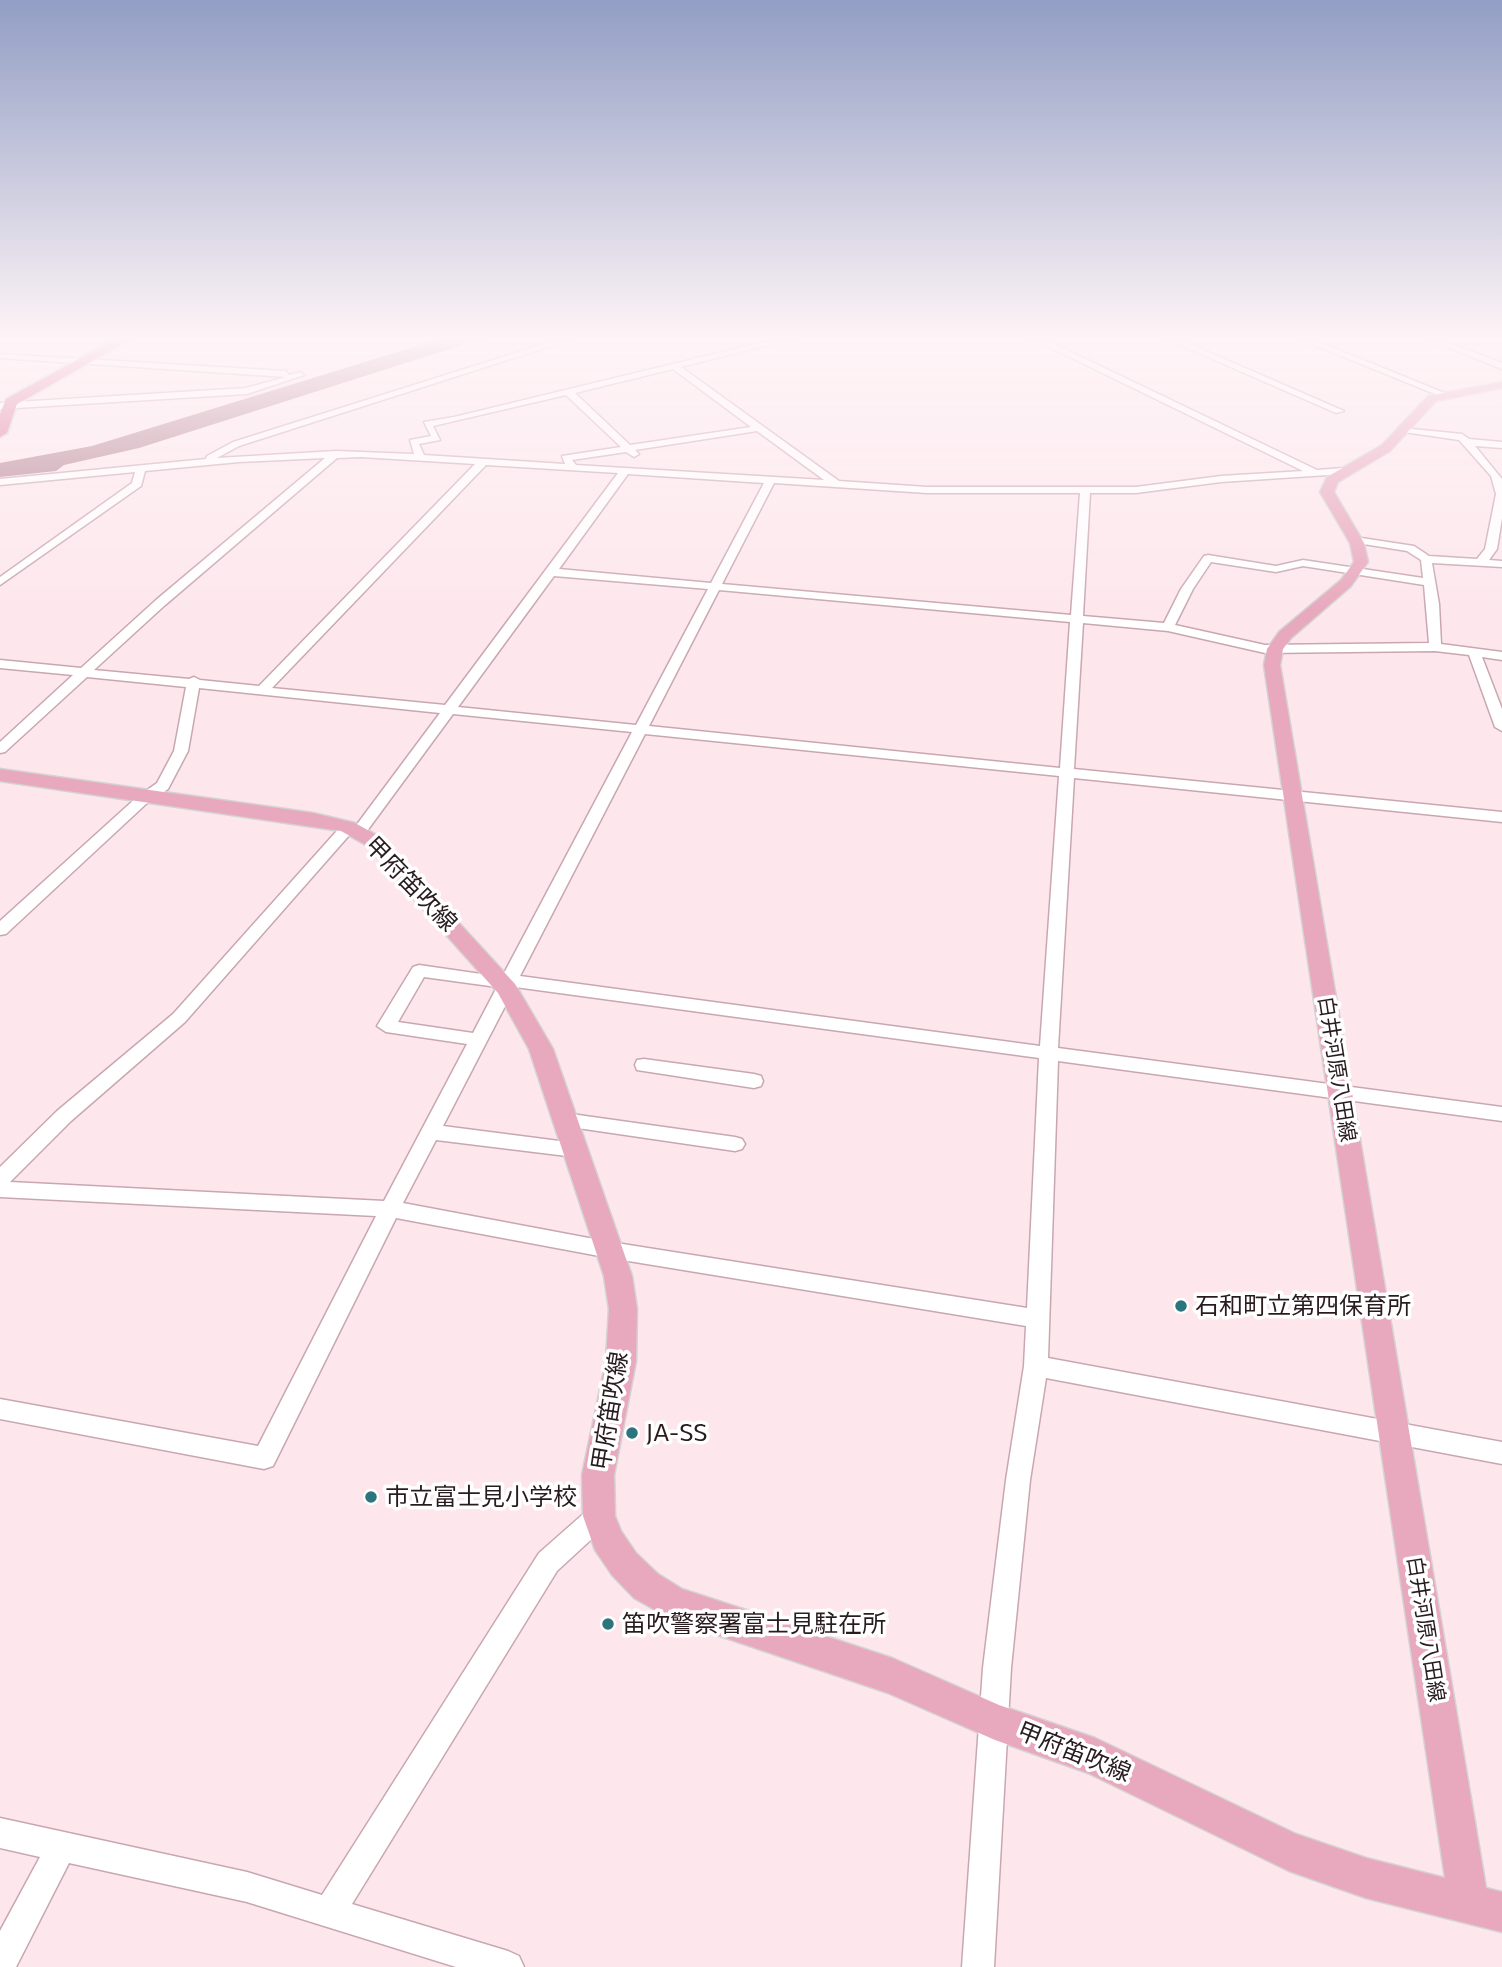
<!DOCTYPE html>
<html>
<head>
<meta charset="utf-8">
<style>
	body { margin:0 }
	canvas { display:block; background:#fde7ed }
</style>
</head>
<body>
<canvas width="1502" height="1967"></canvas>
<script>
const c = document.querySelector('canvas').getContext('2d');
c.lineJoin = 'round';
function paint(path, color) { c.fillStyle = color; c.fill(path, 'evenodd'); }
const shape = rows => new Path2D(rows.map(r => 'M' + r).join(''));
function strokePath(path, color, width, dash) { c.strokeStyle = color; c.lineWidth = width; c.lineCap = dash ? 'butt' : 'round'; c.setLineDash(dash || []); c.stroke(path); }
function drawText(font, color, halo, rows, align = 'center') {
  c.font = font + ' Commissioner,"Noto Sans JP",sans-serif'; c.lineWidth = 7; c.setLineDash([]); c.textBaseline = 'middle'; c.strokeStyle = halo; c.fillStyle = color; for (const [text, x, y, turn = 0] of rows) {
    c.save(); c.translate(x, y); c.rotate((+turn || 0) * Math.PI / 180); c.textAlign = isNaN(turn) ? turn : align; if (halo) c.strokeText(text, 0, 0); c.fillText(text, 0, 0); c.restore();
  }
}
const water = shape([
	[443,338,484,338,139,448,64,465,56,471,0,477,0,463,92,446]
]);
const minor = shape([
	[563,338,576,338,239,446,217,458,336,451,414,454,410,440,431,436,424,422,454,417,780,338,795,338,681,367,839,481,927,487,1136,487,1221,476,1303,471,1031,338,1042,338,1317,470,1343,468,1348,471,1343,474,1221,482,1136,493,1090,493,1083,616,1164,623,1181,589,1204,556,1208,555,1276,566,1303,560,1423,578,1421,560,1407,551,1351,542,1351,538,1355,537,1414,546,1429,556,1477,559,1485,549,1496,494,1491,476,1459,440,1397,431,1402,428,1462,434,1469,439,1502,442,1502,448,1475,446,1502,479,1502,518,1497,549,1489,560,1502,561,1502,567,1432,563,1439,604,1441,644,1502,652,1502,660,1482,657,1502,709,1502,731,1495,727,1469,655,1435,651,1265,653,1168,631,1083,623,1074,769,1502,812,1502,822,1074,778,1058,1048,1502,1107,1502,1121,1058,1061,1048,1358,1502,1442,1502,1464,1046,1378,1030,1480,1011,1668,994,1967,962,1967,983,1668,1006,1480,1024,1366,1026,1326,610,1258,396,1218,273,1466,264,1469,0,1419,0,1399,258,1446,376,1216,0,1197,0,1167,57,1111,173,1014,343,824,348,822,355,827,440,713,199,688,188,751,168,789,146,804,6,934,0,935,0,921,136,798,157,783,174,751,186,687,87,677,5,752,0,753,0,742,73,675,0,668,0,660,81,668,156,600,325,458,239,462,145,471,141,486,0,585,0,577,132,483,135,472,0,485,0,479,206,459,207,456,233,442,563,338],
	[673,369,751,427,630,445,575,393,673,369],
	[566,395,621,447,562,456,565,464,424,455,419,444,440,440,433,426,566,395],
	[757,431,824,480,576,465,572,460,626,452,634,457,639,454,635,450,757,431],
	[361,457,475,464,259,686,200,680,194,677,189,679,94,670,164,606,337,458,361,457],
	[486,465,618,473,445,705,272,688,486,465],
	[628,474,764,483,711,583,559,569,628,474],
	[774,483,927,493,1080,493,1071,615,722,584,774,483],
	[1211,562,1276,572,1303,566,1424,585,1429,643,1265,645,1175,625,1193,589,1211,562],
	[554,576,708,589,636,725,458,707,554,576],
	[719,590,1070,622,1060,768,649,726,719,590],
	[453,714,632,732,502,977,419,965,413,967,377,1026,386,1032,467,1044,384,1201,10,1182,71,1121,185,1022,352,832,359,837,364,835,453,714],
	[645,734,1059,776,1040,1046,520,976,645,734],
	[424,977,497,987,473,1033,398,1022,424,977],
	[515,987,1039,1058,1027,1308,610,1242,403,1203,436,1140,575,1157,582,1155,585,1150,582,1145,575,1143,443,1126,515,987],
	[1164,338,1176,338,1344,411,1336,413,1164,338],
	[1297,338,1309,338,1447,394,1440,396,1297,338],
	[1425,338,1437,338,1502,363,1502,369,1425,338],
	[0,354,286,371,289,375,300,372,304,375,247,394,0,409,0,403,246,388,286,377,0,358,0,354],
	[644,1059,754,1074,761,1076,763,1081,761,1086,754,1088,637,1070,635,1065,637,1060,644,1059],
	[564,1113,735,1137,742,1139,745,1144,742,1149,735,1151,557,1125,554,1120,557,1115,564,1113],
	[599,1504,608,1508,612,1516,608,1524,557,1571,352,1904,508,1951,519,1956,524,1967,456,1967,247,1902,69,1863,16,1967,0,1967,0,1931,40,1857,0,1848,0,1818,247,1872,322,1895,539,1553,590,1508,599,1504]
]);
const major = shape([
	[1502,382,1502,388,1436,401,1390,451,1338,482,1334,492,1364,543,1368,562,1351,586,1291,638,1283,649,1280,665,1486,1888,1502,1892,1502,1932,1366,1898,1289,1871,1088,1773,995,1740,888,1693,673,1620,634,1598,612,1575,595,1550,583,1516,582,1475,606,1361,609,1309,604,1276,529,1049,498,993,366,845,341,831,0,781,0,769,313,813,355,823,380,837,515,984,553,1049,632,1276,637,1309,636,1361,614,1475,615,1516,621,1531,636,1553,658,1574,682,1589,892,1658,999,1705,1095,1738,1296,1834,1366,1858,1445,1878,1264,665,1267,649,1279,632,1341,580,1354,562,1350,543,1320,492,1327,477,1382,445,1428,396,1502,382]
]);
const highway = shape([
	[117,338,133,338,17,404,7,433,0,437,0,414,6,399,117,338]
]);
const markers = [
	[1181,1306,7,"#2c747e"],
	[632,1433,7,"#2c747e"],
	[371,1497,7,"#2c747e"],
	[608,1624,7,"#2c747e"]
];
const streetNames = [
	["白井河原八田線",1337,1069,81],
	["白井河原八田線",1426,1629,81]
];
const nearStreetnames = [
	["甲府笛吹線",411,884,46],
	["甲府笛吹線",610,1411,-81],
	["甲府笛吹線",1074,1752,22]
];
const nearPoinames = [
	["石和町立第四保育所",1195,1306],
	["JA-SS",646,1433],
	["市立富士見小学校",385,1497],
	["笛吹警察署富士見駐在所",622,1624]
];
paint(water, '#b17e8e');
strokePath(minor, '#c9a7b1', 3);
strokePath(major, '#d4d2d2', 3);
strokePath(highway, '#d4d2d2', 4);
paint(minor, '#fff');
paint(major, '#e8a8be');
paint(highway, '#d86e93');
const sky = c.createLinearGradient(0, 0, 0, 614);
sky.addColorStop(0, '#929ec4');
sky.addColorStop(0.55, '#fef4f7');
sky.addColorStop(1, '#fef4f700');
c.fillStyle = sky;
c.fillRect(0, 0, 1502, 614);
for (const [x, y, r, color] of markers) { const dot = new Path2D(); dot.arc(x, y, r, 0, 2 * Math.PI); c.fillStyle = color; c.fill(dot); strokePath(dot, '#fff', 2.5); }
drawText('21px', '#281c1f', '#fff', streetNames);
drawText('24px', '#281c1f', '#fff', nearStreetnames);
drawText('24px', '#281c1f', '#fff', nearPoinames, 'left');
</script>
</body>
</html>
